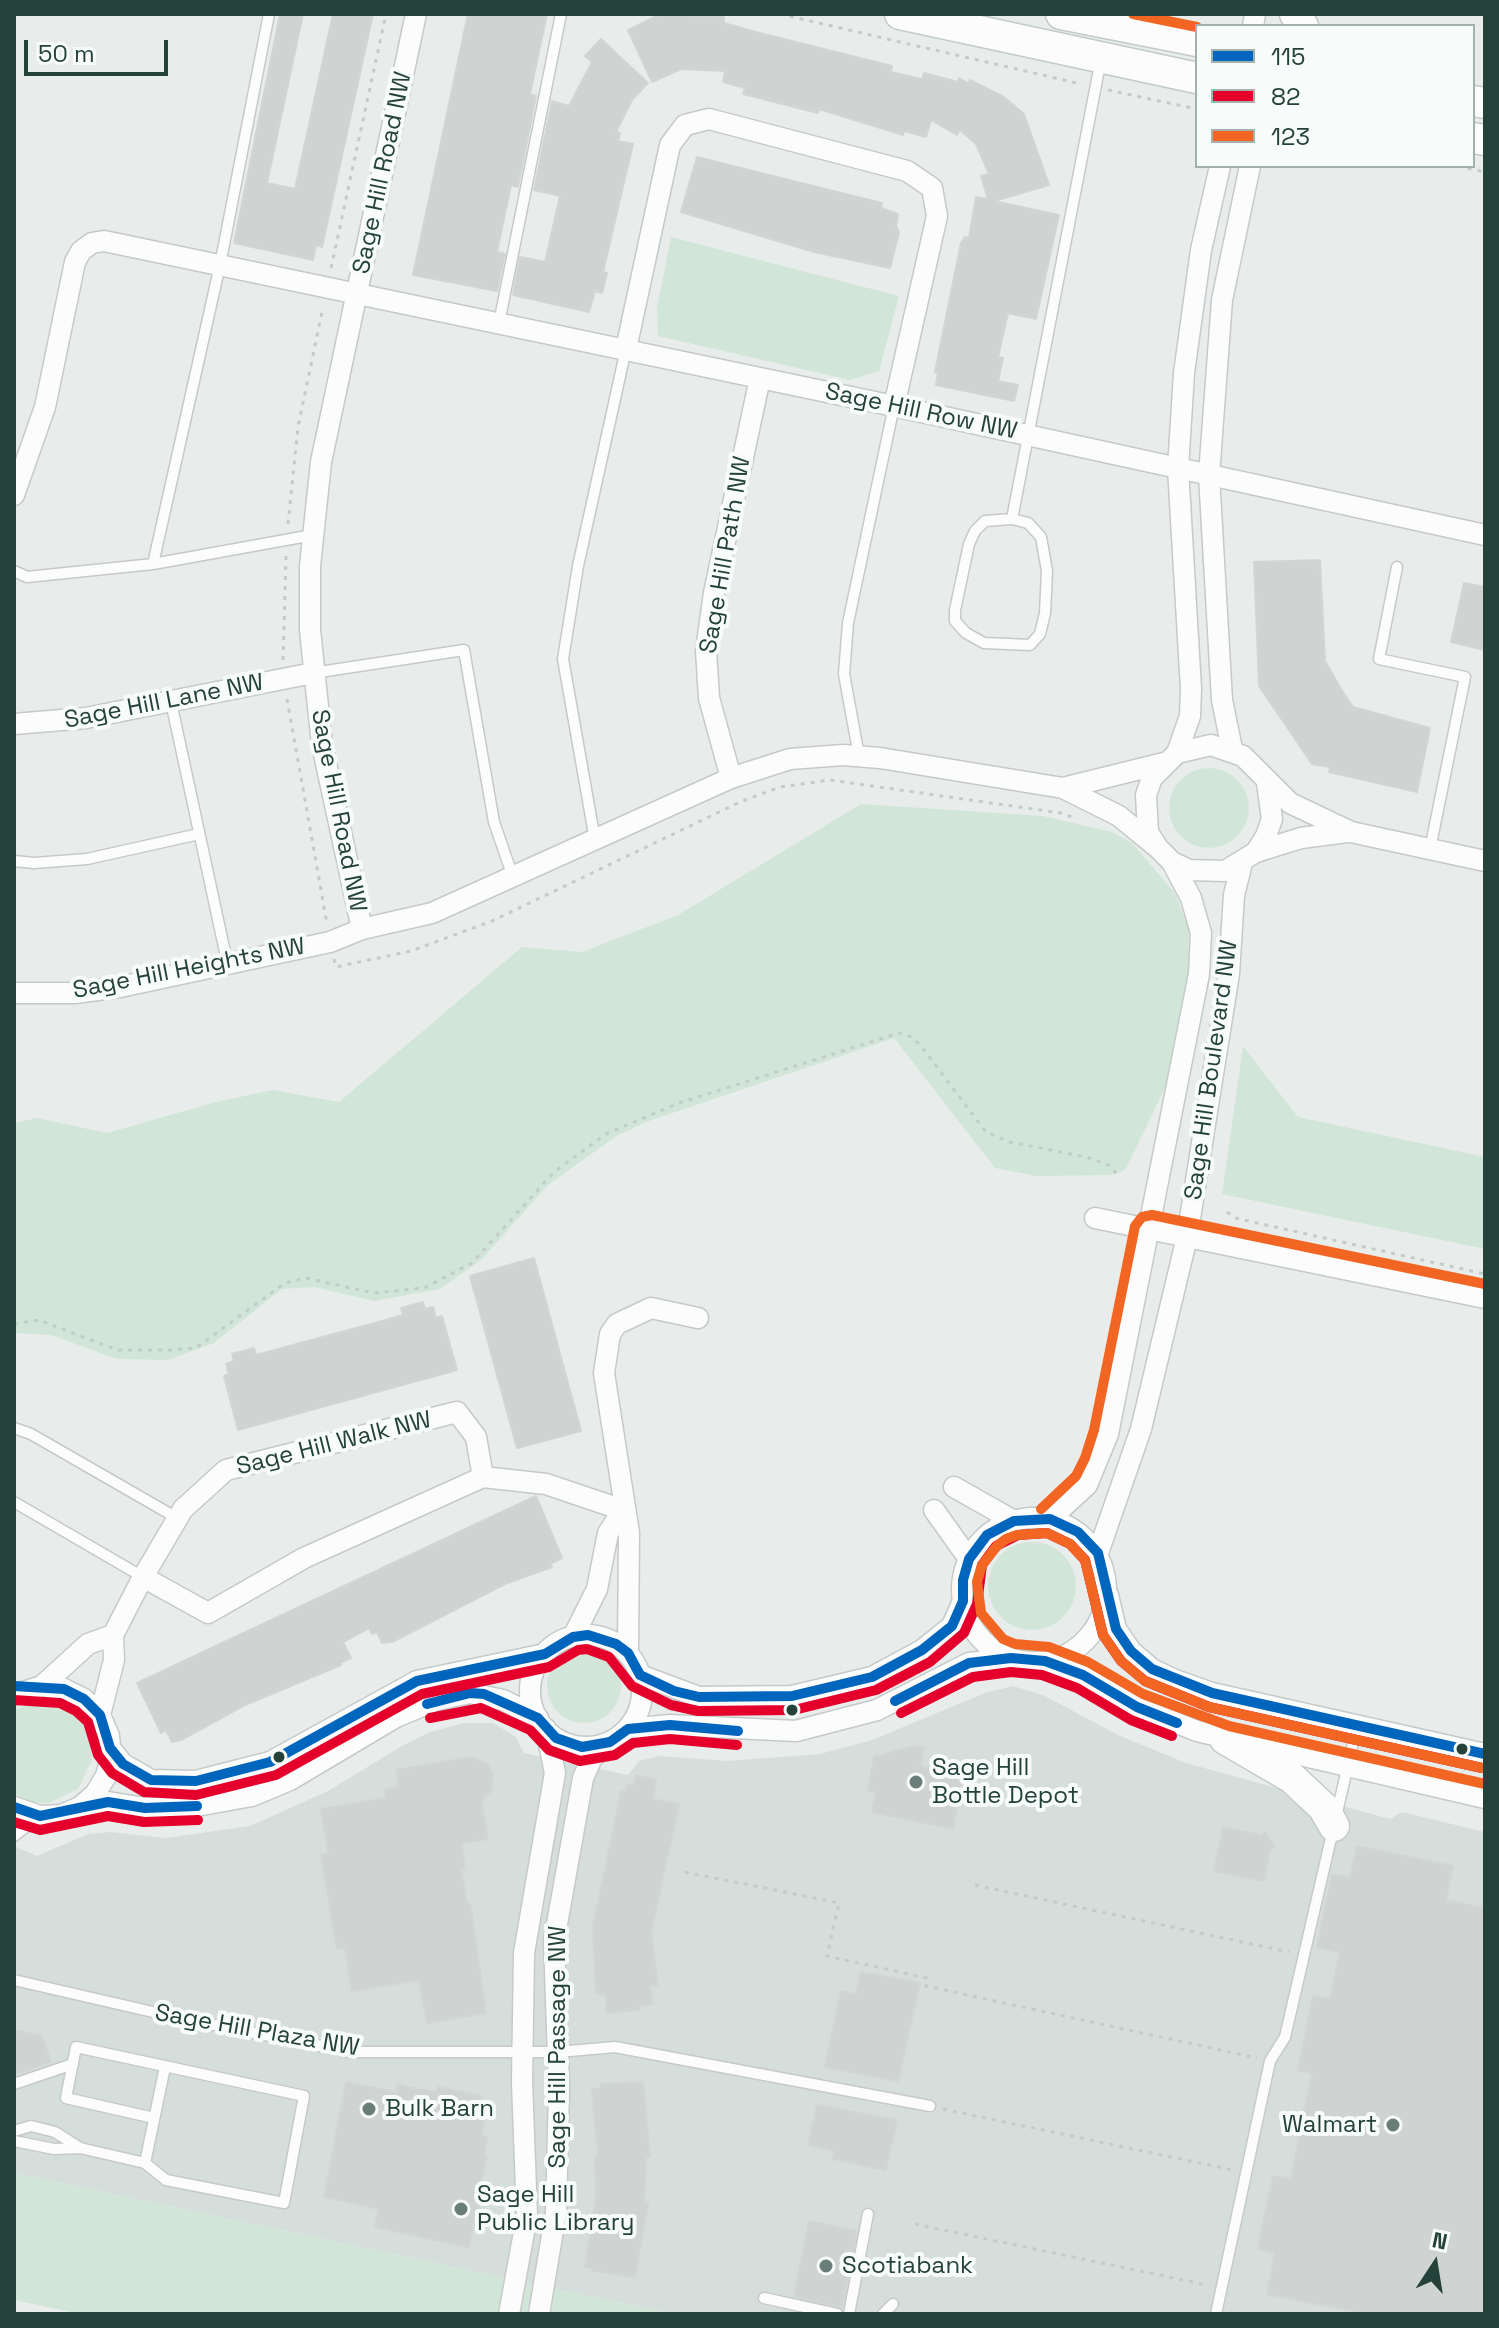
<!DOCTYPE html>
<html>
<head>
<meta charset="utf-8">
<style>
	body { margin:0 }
	#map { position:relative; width:1499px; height:2328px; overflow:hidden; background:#e8edeb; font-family:"Space Grotesk",sans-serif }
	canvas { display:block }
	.frame { position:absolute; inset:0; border:16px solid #24423a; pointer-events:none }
	.legend { position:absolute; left:1195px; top:24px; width:280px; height:144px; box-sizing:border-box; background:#f7fbf9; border:2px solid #a3b1ad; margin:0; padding:10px 14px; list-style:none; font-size:24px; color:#24423a }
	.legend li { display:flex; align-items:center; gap:16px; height:40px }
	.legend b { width:40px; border:2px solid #a3b1ad }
	.north { position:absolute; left:1395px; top:2224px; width:80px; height:80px; -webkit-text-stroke:6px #f7fbf9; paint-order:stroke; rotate:12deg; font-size:22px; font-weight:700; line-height:32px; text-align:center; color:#24423a }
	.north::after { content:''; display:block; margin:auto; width:28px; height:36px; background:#24423a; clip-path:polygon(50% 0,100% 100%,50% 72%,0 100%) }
	.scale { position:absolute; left:24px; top:40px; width:144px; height:36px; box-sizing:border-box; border:4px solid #24423a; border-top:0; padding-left:10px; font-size:24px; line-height:28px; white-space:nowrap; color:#24423a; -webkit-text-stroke:6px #f7fbf9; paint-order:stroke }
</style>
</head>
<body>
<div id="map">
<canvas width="1499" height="2328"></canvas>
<div class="frame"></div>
<ul class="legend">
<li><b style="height:10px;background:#0065bd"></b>115</li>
<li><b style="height:10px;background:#e4002b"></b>82</li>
<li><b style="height:10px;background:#f26522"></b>123</li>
</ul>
<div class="north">N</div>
<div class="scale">50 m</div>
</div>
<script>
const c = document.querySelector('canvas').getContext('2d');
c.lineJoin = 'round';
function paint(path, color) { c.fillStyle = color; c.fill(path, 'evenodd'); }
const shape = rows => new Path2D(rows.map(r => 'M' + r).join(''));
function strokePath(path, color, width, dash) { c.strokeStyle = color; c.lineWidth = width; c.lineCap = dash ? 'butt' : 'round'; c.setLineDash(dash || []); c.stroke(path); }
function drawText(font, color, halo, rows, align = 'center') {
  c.font = font + ' "Space Grotesk",sans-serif'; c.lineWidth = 8; c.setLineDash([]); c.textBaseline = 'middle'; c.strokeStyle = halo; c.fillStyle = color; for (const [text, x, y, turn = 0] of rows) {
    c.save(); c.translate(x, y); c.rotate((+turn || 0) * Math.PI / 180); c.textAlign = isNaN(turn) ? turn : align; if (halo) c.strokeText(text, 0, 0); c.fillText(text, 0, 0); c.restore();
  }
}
const built = shape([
	[1013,1686,1043,1695,1118,1735,1186,1763,1390,1819,1402,1812,1485,1832,1485,2314,673,2314,14,2173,14,1846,37,1856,88,1834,110,1832,166,1838,250,1826,328,1791,402,1746,430,1732,464,1723,493,1723,516,1737,524,1753,628,1775,639,1761,659,1756,727,1761,820,1754,872,1740,985,1693]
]);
const green = shape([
	[671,237,899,296,879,371,850,380,658,336,657,308],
	'1169 808a40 40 0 1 1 80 0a40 40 0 1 1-80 0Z',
	[861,804,1043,816,1112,832,1131,842,1175,893,1189,930,1188,996,1171,1076,1125,1170,1110,1175,1036,1176,995,1168,894,1038,649,1121,618,1135,548,1185,482,1259,440,1289,374,1301,314,1287,282,1289,214,1343,168,1360,117,1359,51,1335,14,1333,14,1123,37,1118,107,1133,216,1102,273,1090,339,1102,522,947,582,952,678,915],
	[1243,1046,1298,1117,1485,1157,1485,1249,1222,1194],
	'988 1586a44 44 0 1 1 88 0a44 44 0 1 1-88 0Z',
	'547 1686a37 37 0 1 1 74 0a37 37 0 1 1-74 0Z',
	[48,1702,77,1715,87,1728,92,1760,78,1789,49,1803,32,1802,14,1794,14,1710,32,1703],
	[14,2173,673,2314,81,2314,14,2300]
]);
const building = shape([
	[280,14,303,14,267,183,295,189,333,14,373,14,322,247,316,245,313,260,234,243,280,14],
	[468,14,547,14,530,94,536,96,518,187,511,185,497,252,505,254,497,291,413,275,468,14],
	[661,14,724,17,724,23,756,32,892,66,891,72,922,79,924,73,958,82,959,78,968,83,970,80,1004,97,1024,114,1049,185,994,201,1059,215,1036,319,1008,313,998,357,1003,358,998,381,1018,385,1014,401,936,385,938,373,935,372,961,243,965,237,969,238,976,197,988,199,981,176,989,174,976,144,960,130,957,135,931,120,926,137,904,131,903,135,819,109,818,113,743,94,745,88,723,82,725,71,681,69,652,82,628,30,661,14],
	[601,39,648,83,632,100,616,132,620,133,618,141,633,144,603,272,607,273,602,293,595,291,589,312,513,295,520,257,545,262,560,196,534,190,552,101,569,106,592,62,585,56,601,39],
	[697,157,882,203,881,208,898,214,896,226,899,232,890,268,814,252,681,212,697,157],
	[1320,560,1325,661,1341,689,1353,707,1430,728,1417,792,1329,772,1330,767,1312,764,1259,686,1254,562,1320,560],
	[1464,583,1485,587,1485,650,1451,642,1464,583],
	[534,1258,581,1431,517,1448,470,1276,534,1258],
	[423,1302,425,1309,433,1307,436,1318,442,1316,457,1370,238,1430,224,1376,229,1374,226,1364,234,1361,232,1354,254,1348,256,1355,371,1324,403,1315,401,1308,423,1302],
	[536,1496,562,1558,550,1564,552,1567,505,1584,392,1642,382,1643,377,1632,372,1634,369,1628,343,1642,351,1658,340,1663,341,1665,245,1705,181,1740,172,1742,166,1730,161,1733,137,1683,536,1496],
	[914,1746,924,1748,920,1766,964,1775,953,1829,872,1812,876,1792,868,1790,874,1757,914,1746],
	[472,1757,488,1765,493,1776,491,1791,481,1801,488,1839,461,1843,465,1869,461,1870,467,1903,470,1903,486,2013,427,2023,419,1980,352,1991,345,1948,337,1949,329,1902,321,1854,328,1853,321,1809,386,1798,384,1790,399,1787,396,1770,472,1757],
	[636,1775,656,1780,653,1799,679,1804,651,1932,658,1985,650,1986,652,2004,639,2006,639,2010,607,2013,606,1996,596,1993,593,1927,621,1791,626,1792,627,1784,634,1785,636,1775],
	[1223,1827,1261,1835,1265,1832,1275,1847,1270,1850,1264,1881,1214,1871,1223,1827],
	[1357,1846,1453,1866,1446,1900,1485,1908,1485,2314,1368,2314,1267,2294,1275,2253,1258,2249,1273,2176,1291,2179,1312,2073,1298,2070,1313,1996,1330,1999,1340,1952,1317,1947,1332,1874,1350,1878,1357,1846],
	[861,1972,920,1983,898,2081,825,2067,841,1991,856,1995,861,1972],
	[14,2030,42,2036,51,2062,14,2074,14,2030],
	[346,2082,396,2092,397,2084,437,2093,438,2087,482,2096,481,2119,484,2119,481,2136,487,2137,484,2155,487,2156,477,2199,481,2200,468,2247,375,2227,379,2209,324,2197,346,2082],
	[643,2082,650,2157,646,2158,644,2202,648,2203,635,2277,593,2271,593,2268,585,2267,596,2199,595,2158,598,2157,592,2089,601,2088,601,2084,643,2082],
	[817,2105,897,2120,886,2170,833,2159,835,2151,808,2145,817,2105],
	[809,2221,857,2231,842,2308,794,2296,809,2221]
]);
const path = shape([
	[780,14,1081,84],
	[1108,90,1197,109],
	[1458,166,1485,172],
	[331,268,386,14],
	[288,524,298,427,323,307],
	[283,660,286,556],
	[287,699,327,924],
	[334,959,336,967,411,951,492,921,740,802,780,787,830,780,1061,813,1075,818],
	[1227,1212,1235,1218,1485,1274],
	[14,1324,39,1320,117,1350,171,1350,196,1348,285,1283,306,1278,373,1293,424,1288,472,1263,554,1172,606,1134,679,1103,899,1033,912,1037,922,1047,986,1132,1010,1142,1086,1157,1109,1165,1119,1177],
	[685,1872,839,1903,827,1956,927,1978,926,1986,1257,2058],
	[975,1885,1289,1952],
	[943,2109,1233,2170],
	[915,2224,1207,2285]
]);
const lane = shape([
	[499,323,561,14],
	[1012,519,1028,523,1041,537,1047,571,1045,613,1040,634,1030,645,984,643,966,633,955,621,955,610,969,544,975,531,985,521,1012,519,1101,59],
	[153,564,220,265,269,14],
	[1397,567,1379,659,1465,677,1430,849],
	[14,571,27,577,153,564,313,535],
	[313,673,464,650,494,822,513,877],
	[171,702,228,966],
	[859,756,844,674,848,623,894,406],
	[595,840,563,659,578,566,626,349],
	[14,861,34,863,87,859,199,834],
	[14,1428,31,1434,177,1518],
	[14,1502,143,1577],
	[14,1836,40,1816],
	[14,1980,179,2018,351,2052,558,2052,615,2047,930,2106],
	[14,2084,73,2064],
	[14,2131,31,2126,55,2132,80,2148,145,2163,166,2180,284,2203,304,2096,76,2047,66,2098,154,2118],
	[14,2141,54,2149,80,2148],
	[145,2163,165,2067],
	[764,2298,837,2314],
	[849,2314,868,2214],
	[883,2314,893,2304],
	[1216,2314,1270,2061,1285,2037,1357,1726]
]);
const street = shape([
	[1253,26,1255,14],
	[626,349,670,145,685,125,709,119,907,171,932,188,937,216,894,406],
	[14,495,45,407,75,262,81,251,92,243,104,241,894,406,1485,535],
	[14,724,86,718,313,673],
	[1232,749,1222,700,1209,475,1222,300,1250,166],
	[1177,753,1190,716,1191,689,1178,468,1184,373,1201,250,1220,166],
	[731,778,709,698,706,650,714,593,760,378],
	[1267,783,1272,819,1266,836,1256,852,1225,871,1189,870,1172,862,1158,848,1148,832,1146,795,1152,778,1177,753,1211,745,1243,756,1290,803,1351,832,1485,861],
	[1063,788,1164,763],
	[1256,852,1301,838,1347,832],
	[362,929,322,745,310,630,310,566,321,462,416,14],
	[14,993,75,993,120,987,330,942,362,929,432,913,731,778,790,759,843,755,880,758,1063,788,1119,816,1158,848],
	[1095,1218,1485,1298],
	[483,1477,546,1484,623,1510],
	[954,1487,1014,1521],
	[934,1510,969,1559],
	'962 1590a72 72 0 1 1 144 0a72 72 0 1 1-144 0Z',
	[1050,1519,1087,1485,1108,1434,1199,974,1201,933,1191,898,1172,862],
	[1098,1553,1141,1429,1187,1237,1229,974,1234,895,1242,863],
	[1108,1595,1116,1629,1131,1651,1152,1669,1175,1680,1212,1693,1485,1754],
	'530 1691a56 56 0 1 1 112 0a56 56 0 1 1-112 0Z',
	[573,1637,597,1589,608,1533,623,1510],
	[628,1653,629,1533,604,1373,610,1334,617,1324,651,1308,698,1318],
	[1045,1661,1083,1675,1137,1707,1197,1731,1485,1798],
	[640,1675,699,1697,792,1696,872,1677,922,1650,952,1626,963,1601],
	[42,1686,88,1644,113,1635],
	[14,1695,42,1686,64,1689,84,1699,100,1715,109,1736,111,1757,106,1776,95,1794,80,1807,61,1815,40,1816,14,1807],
	[100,1715,114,1660,113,1635,143,1577,183,1509,226,1470,457,1412,476,1437,483,1477,304,1558,208,1613,143,1577],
	[628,1729,670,1725,796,1731,877,1710,969,1663,1011,1658],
	[110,1748,123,1764,151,1780,196,1781,270,1762,417,1681,545,1654],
	[80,1807,108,1802,145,1808,191,1807,252,1796,290,1780,396,1717,437,1700,470,1693,503,1700,538,1718],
	[509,2314,527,2216,522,2082,524,1953,555,1773,546,1729],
	[539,2314,556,2212,559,2088,554,1941,583,1778,592,1758,610,1742]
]);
const secondary = shape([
	[900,14,1197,78],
	[1061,14,1197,41],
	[1295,14,1303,26],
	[1473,101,1485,103],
	[1473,138,1485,140],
	[1225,1739,1292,1778,1323,1807,1334,1826]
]);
const bus1 = shape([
	[14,1686,64,1689,84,1699,100,1715,110,1748,123,1764,151,1780,196,1781,270,1762,417,1681,545,1654,573,1637,588,1635,616,1644,628,1653,640,1675,674,1691,699,1697,792,1696,872,1677,922,1650,952,1626,963,1601,963,1580,969,1559,987,1535,1014,1521,1050,1519,1078,1532,1098,1553,1116,1629,1131,1651,1152,1669,1212,1693,1485,1754],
	[895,1701,969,1663,1011,1658,1045,1661,1083,1675,1137,1707,1177,1723],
	[427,1704,470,1693,484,1694,538,1718,556,1738,582,1747,610,1742,628,1729,670,1725,738,1731],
	[14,1807,40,1816,108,1802,145,1808,197,1806]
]);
const bus2 = shape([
	[14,1700,60,1703,76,1711,88,1722,98,1755,112,1773,144,1792,196,1795,276,1775,422,1694,549,1667,578,1650,587,1649,609,1657,632,1686,671,1705,698,1711,794,1710,876,1690,930,1662,964,1633,977,1604,982,1565,996,1546,1018,1535,1047,1533,1070,1544,1085,1560,1103,1635,1121,1661,1145,1681,1209,1707,1482,1768],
	[901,1713,973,1677,1011,1672,1042,1675,1077,1688,1131,1720,1172,1736],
	[430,1718,481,1708,530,1730,549,1750,580,1761,615,1755,633,1743,670,1739,737,1745],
	[14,1822,40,1830,108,1816,144,1822,198,1820]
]);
const bus3 = shape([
	[1133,14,1197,27],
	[1041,1509,1076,1476,1085,1458,1094,1430,1135,1226,1142,1217,1152,1215,1485,1284],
	[1482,1768,1209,1707,1145,1681,1121,1661,1103,1635,1085,1560,1070,1544,1047,1533,1017,1535,1006,1539,997,1546,982,1565,977,1582,981,1613,1003,1639,1015,1644,1049,1647,1088,1662,1143,1694,1229,1726,1485,1784]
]);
const markers = [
	[792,1710,7,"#24423a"],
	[1462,1749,7,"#24423a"],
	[279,1757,7,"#24423a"],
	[916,1782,8,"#697e78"],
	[369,2109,8,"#697e78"],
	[1393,2125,8,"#697e78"],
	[461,2209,8,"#697e78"],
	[826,2266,8,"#697e78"]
];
const streetNames = [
	["Sage Hill Road NW",383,173,-78],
	["Sage Hill Row NW",921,412,12],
	["Sage Hill Path NW",726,555,-80],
	["Sage Hill Lane NW",164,702,-11],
	["Sage Hill Road NW",338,811,79],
	["Sage Hill Heights NW",189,969,-11],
	["Sage Hill Boulevard NW",1212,1070,-82],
	["Sage Hill Walk NW",334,1444,-14],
	["Sage Hill Plaza NW",257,2031,10],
	["Sage Hill Passage NW",558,2047,-90]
];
const poiNames = [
	["Sage Hill",932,1768],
	["Bottle Depot",932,1796],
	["Bulk Barn",385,2109],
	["Walmart",1377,2125,"right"],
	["Sage Hill",477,2195],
	["Public Library",477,2223],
	["Scotiabank",842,2266]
];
paint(built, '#d6dedb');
paint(green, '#d1e6d8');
paint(building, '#cfd4d2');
strokePath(building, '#d1d6d4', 2);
strokePath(lane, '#c5cac8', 13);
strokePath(street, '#c5cac8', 23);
strokePath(secondary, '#c3cbc8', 33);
strokePath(path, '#c3ccca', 3, [4, 6]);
strokePath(lane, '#fcfcfc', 10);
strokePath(street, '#fcfcfc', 20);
strokePath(secondary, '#fcfcfc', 30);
strokePath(bus1, '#0065bd', 10);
strokePath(bus2, '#e4002b', 10);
strokePath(bus3, '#f26522', 10);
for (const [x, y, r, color] of markers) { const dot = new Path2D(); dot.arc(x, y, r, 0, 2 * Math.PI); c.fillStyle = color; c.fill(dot); strokePath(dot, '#f7fbf9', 3); }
drawText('24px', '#24423a', '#f7fbf9', streetNames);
drawText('24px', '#24423a', '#f7fbf9', poiNames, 'left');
</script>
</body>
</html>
